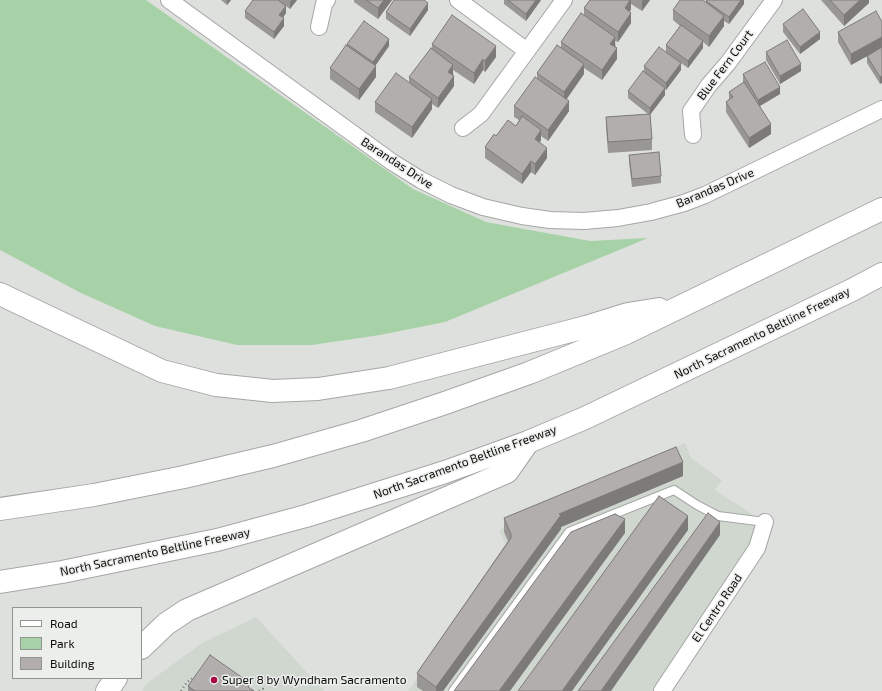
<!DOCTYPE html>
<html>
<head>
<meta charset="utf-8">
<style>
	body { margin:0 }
	#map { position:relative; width:882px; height:691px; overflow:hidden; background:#dee0de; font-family:"Exo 2",sans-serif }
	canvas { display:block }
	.legend { position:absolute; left:12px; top:607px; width:130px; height:72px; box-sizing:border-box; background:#ebeeeb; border:1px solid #929491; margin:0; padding:5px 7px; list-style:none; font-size:12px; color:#0c0c0b }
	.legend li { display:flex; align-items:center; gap:8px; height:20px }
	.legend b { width:20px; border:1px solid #929491 }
</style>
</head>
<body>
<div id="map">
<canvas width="882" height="691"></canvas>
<ul class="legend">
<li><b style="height:5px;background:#fff"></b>Road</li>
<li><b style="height:11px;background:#a7d2a7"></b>Park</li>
<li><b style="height:11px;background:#b2aeae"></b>Building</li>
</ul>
</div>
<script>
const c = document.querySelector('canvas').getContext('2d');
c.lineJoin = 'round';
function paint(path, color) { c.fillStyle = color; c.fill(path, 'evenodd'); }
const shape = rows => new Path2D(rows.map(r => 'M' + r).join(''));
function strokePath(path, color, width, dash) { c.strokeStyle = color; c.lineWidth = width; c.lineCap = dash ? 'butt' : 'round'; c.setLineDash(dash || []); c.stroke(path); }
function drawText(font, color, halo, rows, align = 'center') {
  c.font = font + ' "Exo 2",sans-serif'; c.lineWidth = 3; c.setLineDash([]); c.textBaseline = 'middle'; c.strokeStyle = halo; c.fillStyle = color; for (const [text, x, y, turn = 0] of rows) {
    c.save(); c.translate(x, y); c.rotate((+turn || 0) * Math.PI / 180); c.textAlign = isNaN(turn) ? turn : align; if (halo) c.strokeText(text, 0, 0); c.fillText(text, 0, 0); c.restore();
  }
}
const built = shape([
	[685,443,691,458,722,480,715,490,758,518,752,542,655,691,408,691,508,550,499,530],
	[256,617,324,691,142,691,146,684,202,643]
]);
const green = shape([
	[0,0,146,0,413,189,486,222,590,241,648,238,445,322,380,335,312,345,237,345,155,326,81,293,0,250]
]);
const path = shape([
	[181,691,187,682,197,676],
	[259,691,263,689,265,691]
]);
const service = shape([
	[453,691,569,532,674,490,697,505,718,516,765,522]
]);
const minor = shape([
	[169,0,392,162,421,180,451,195,483,207,522,216,550,220,584,221,618,218,651,212,684,203,705,195,882,109],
	[458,0,527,51],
	[319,27,324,4,327,0],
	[463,128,481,114,564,0],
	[693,135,691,111,709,85,728,63,774,0],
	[662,691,757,548,765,522]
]);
const motorway = shape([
	[0,294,162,371,216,385,273,391,318,389,389,378,586,327,628,314,659,309],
	[0,509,94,495,184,477,273,456,361,431,445,403,529,373,624,334,882,209],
	[0,582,62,572,217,540,306,516,445,472,528,442,585,418,852,290,882,274],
	[141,648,166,624,187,610,507,472,528,442],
	[107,691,116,678]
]);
const wall = shape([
	[221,0,231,0,227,5],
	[253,0,297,0,290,9,286,6,286,13,283,18,284,26,274,39,245,18,245,11],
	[354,0,392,0,378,19,354,2],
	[504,0,541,0,526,21,504,4],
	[590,0,650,0,642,11,631,4,631,9,630,12,631,23,618,42,615,41,617,59,602,80,584,68,584,74,566,99,569,111,548,141,541,136,541,140,540,142,547,158,535,175,531,172,522,184,485,158,485,147,516,126,519,120,514,117,514,106,537,79,537,73,561,48,561,42,584,16,584,8],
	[744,0,744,4,729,24,724,21,724,26,709,47,703,42,703,48,688,68,681,63,681,70,666,90,665,89,665,95,650,114,652,139,652,150,608,153,606,127,606,117,648,114,628,98,628,91,644,73,644,66,666,52,666,45,680,26,673,20,673,10,706,2,706,1],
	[821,0,869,0,869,3,844,26],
	[428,10,410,36,386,19,386,12],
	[882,22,880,84,867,63,867,56,851,65,838,42,838,32],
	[783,24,820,39,800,54,783,32],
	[347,44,389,46,375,66,376,77,359,100,330,79,330,68,347,46],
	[432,44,496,57,485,72,483,70,474,84,453,70,454,86,438,108,432,104,432,109,412,138,375,112,375,102,409,83,409,77,432,49],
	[766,52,801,71,780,84,766,60],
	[743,74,780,94,760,106,771,134,749,148,726,112,726,102,729,99,729,92,744,83,743,82],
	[629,155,661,176,661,183,632,187,629,162],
	[683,476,561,527,561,529,443,691,423,691,417,687,417,673,508,541,504,532,504,518],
	[188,686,250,688,254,691,188,691]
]);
const shadedWall = shape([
	[227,0,231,0,227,5],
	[292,0,297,0,290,9,290,2],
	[384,0,392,0,378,19,378,8],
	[536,0,541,0,526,21,526,14],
	[630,0,631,0,631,9,625,19,625,8],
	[643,0,650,0,642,11,642,1],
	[741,0,744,0,744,4,729,24,729,17],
	[860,0,869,0,869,3,844,26,844,15],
	[428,3,428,10,410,36,410,29],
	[286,6,286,13,279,22,279,15],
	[631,13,631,23,618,42,618,32],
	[724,16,724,26,709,47,709,36],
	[284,18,284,26,274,39,274,32],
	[820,32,820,39,800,54,800,47],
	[615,37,615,48,610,44],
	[882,37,882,48,851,65,851,54],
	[389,39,389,46,373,69,373,62],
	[703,41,703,48,688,68,688,61],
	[496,46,496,57,485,72,485,61],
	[617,48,617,59,602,80,602,70],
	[483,59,483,70,474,84,474,73],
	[681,63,681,70,666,90,666,83],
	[584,64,584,74,564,103,564,92],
	[801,64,801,71,780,84,780,76],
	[453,65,453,76,448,72],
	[376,66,376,77,359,100,359,89],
	[454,76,454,86,438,108,438,98],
	[882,76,882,83,880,84,880,77],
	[780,87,780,94,758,107,758,100],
	[665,88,665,95,650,115,650,108],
	[432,99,432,109,412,138,412,127],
	[569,101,569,111,548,141,548,130],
	[771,124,771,134,749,148,749,138],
	[541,130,541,140,535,149,535,139],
	[547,148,547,158,535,175,535,164],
	[531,161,531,172,522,184,522,174],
	[683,462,683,476,561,527,561,529,443,691,436,691,436,687,559,514],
	[688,516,688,530,572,691,562,691],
	[625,519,625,533,510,691,499,691],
	[720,522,720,535,611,691,601,691]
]);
const building = shape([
	[253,0,278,0,286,6,279,15,284,18,274,32,245,11,253,0],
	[366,0,384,0,378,8,366,0],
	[394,0,424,0,428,3,410,29,386,12,394,0],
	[508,0,536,0,526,14,508,0],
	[590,0,630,0,625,8,631,13,618,32,584,8,590,0],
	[680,0,703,0,724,16,709,36,673,10,680,0],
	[707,0,741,0,729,17,706,1,707,0],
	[830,0,860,0,844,15,830,0],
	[803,9,820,32,800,47,783,24,803,9],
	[876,11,882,22,882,37,851,54,838,32,876,11],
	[581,13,615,37,610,44,617,48,602,70,561,42,581,13],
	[452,15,496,46,485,61,483,59,474,73,432,44,452,15],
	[364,21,389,39,373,62,347,44,364,21],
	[681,25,703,41,688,61,666,45,681,25],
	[787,40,801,64,780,76,766,52,787,40],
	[346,45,376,66,359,89,330,68,346,45],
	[557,45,584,64,564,92,537,73,557,45],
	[659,47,681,63,666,83,644,66,659,47],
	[882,47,882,76,880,77,867,56,882,47],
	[431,48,453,65,448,72,454,76,438,98,409,77,431,48],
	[765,62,780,87,758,100,743,74,765,62],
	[643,71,665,88,650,108,628,91,643,71],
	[396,73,432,99,412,127,375,102,396,73],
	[535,77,569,101,548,130,514,106,535,77],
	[744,82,771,124,749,138,726,102,733,97,729,92,744,82],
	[650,114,652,139,608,142,606,117,650,114],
	[522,116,541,130,535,139,547,148,535,164,531,161,522,174,485,147,494,134,496,136,508,120,516,126,522,116],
	[659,152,661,176,632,179,629,155,659,152],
	[676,447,683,462,559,514,561,515,436,687,417,673,511,538,511,534,504,518,676,447],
	[659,496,688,516,562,691,518,691,659,496],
	[708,513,720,522,601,691,578,691,708,513],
	[615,514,625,519,499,691,454,691,571,532,615,514],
	[210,655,250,683,248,687,254,691,195,691,188,686,210,655]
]);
const markers = [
	[214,680,4,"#a40b44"]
];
const streetNames = [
	["Blue Fern Court",725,65,-53],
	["Barandas Drive",397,163,33],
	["Barandas Drive",715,188,-23],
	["North Sacramento Beltline Freeway",762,333,-26],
	["North Sacramento Beltline Freeway",465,462,-20],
	["North Sacramento Beltline Freeway",155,552,-12],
	["El Centro Road",717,608,-56]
];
const poiNames = [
	["Super 8 by Wyndham Sacramento",222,680]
];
paint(built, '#cfd7cf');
paint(green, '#a7d2a7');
strokePath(service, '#a5a7a5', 10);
strokePath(minor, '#a5a7a5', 18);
strokePath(motorway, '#a5a7a5', 24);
strokePath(path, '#797a78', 2.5, [1, 3]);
strokePath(service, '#fff', 8);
strokePath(minor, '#fff', 16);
strokePath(motorway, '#fff', 22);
paint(wall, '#999696');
paint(shadedWall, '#7d7a7a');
paint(building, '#b2aeae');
strokePath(building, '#7d7a7a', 1);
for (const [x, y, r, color] of markers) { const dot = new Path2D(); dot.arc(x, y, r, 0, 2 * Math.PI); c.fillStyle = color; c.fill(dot); strokePath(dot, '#ebeeeb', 1.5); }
drawText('12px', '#0c0c0b', '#ebeeeb', streetNames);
drawText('12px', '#0c0c0b', '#ebeeeb', poiNames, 'left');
</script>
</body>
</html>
